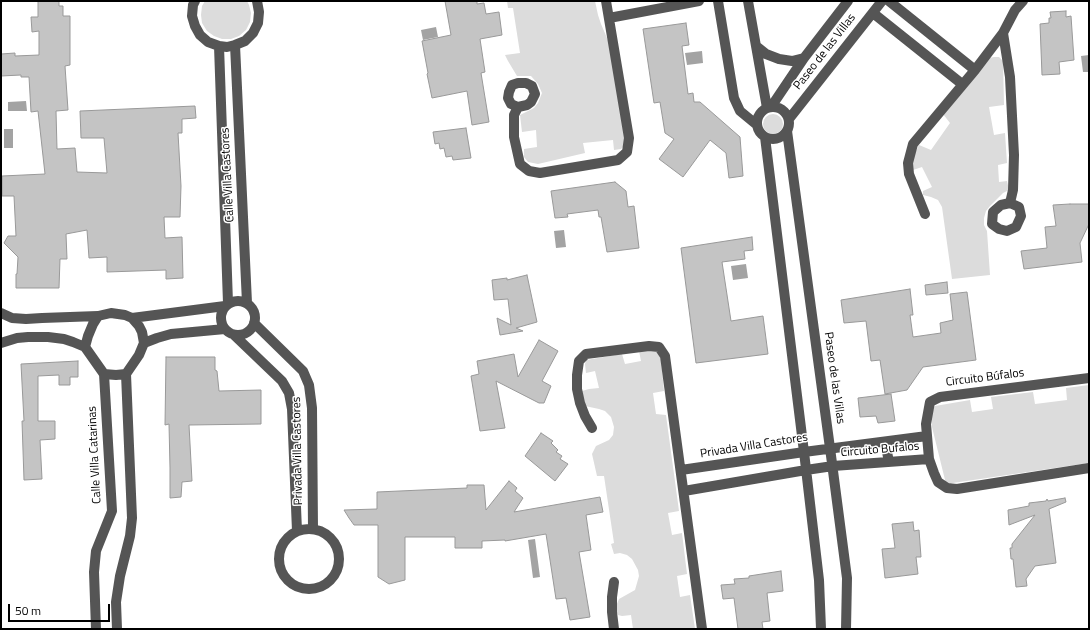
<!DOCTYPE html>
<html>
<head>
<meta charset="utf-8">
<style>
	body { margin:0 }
	#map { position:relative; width:1090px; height:630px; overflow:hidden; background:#fff; font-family:"Titillium Web",sans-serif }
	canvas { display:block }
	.frame { position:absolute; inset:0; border:2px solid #000; pointer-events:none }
	.scale { position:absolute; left:8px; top:604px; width:102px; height:18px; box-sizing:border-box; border:2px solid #000; border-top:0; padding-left:5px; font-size:12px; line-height:14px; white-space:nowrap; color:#000; -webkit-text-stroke:3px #fff; paint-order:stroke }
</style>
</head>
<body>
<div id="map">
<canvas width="1090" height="630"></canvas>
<div class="frame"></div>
<div class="scale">50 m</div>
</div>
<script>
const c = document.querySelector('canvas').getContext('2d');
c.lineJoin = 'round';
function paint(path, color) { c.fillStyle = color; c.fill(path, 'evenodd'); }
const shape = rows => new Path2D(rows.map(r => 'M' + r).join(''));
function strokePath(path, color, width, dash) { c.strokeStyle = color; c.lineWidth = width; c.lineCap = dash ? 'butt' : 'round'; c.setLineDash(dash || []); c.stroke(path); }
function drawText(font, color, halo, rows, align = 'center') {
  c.font = font + ' "Titillium Web",sans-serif'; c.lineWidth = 3; c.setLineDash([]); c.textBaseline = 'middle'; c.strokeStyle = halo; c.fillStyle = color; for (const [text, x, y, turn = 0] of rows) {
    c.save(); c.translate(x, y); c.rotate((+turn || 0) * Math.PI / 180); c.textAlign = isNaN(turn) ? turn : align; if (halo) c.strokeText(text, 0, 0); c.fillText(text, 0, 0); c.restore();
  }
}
const green = shape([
	[205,1,247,1,249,5,251,13,250,22,246,30,239,36,231,39,222,39,214,36,207,31,202,23,201,15,202,6],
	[507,1,595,1,598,15,601,24,610,45,625,137,624,146,621,149,614,150,613,140,583,143,585,153,538,164,528,162,524,157,524,149,537,147,536,130,522,132,520,115,534,108,538,103,542,93,538,84,531,76,517,76,508,61,505,55,520,53,513,8,508,8],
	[994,57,999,57,1003,61,1004,105,989,107,994,135,1005,133,1007,163,998,165,999,182,1007,181,1009,190,1003,193,990,206,986,211,984,218,984,225,987,231,990,275,952,279,942,207,938,200,931,197,923,195,923,191,932,187,922,167,913,170,912,162,915,153,919,145,931,150,950,123,943,114,989,58],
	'763 124a10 10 0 1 1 20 0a10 10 0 1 1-20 0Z',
	[655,350,659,354,661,360,664,391,653,393,656,414,666,415,679,511,668,513,672,535,682,533,687,574,677,576,680,597,690,595,695,629,684,629,683,628,675,629,633,629,631,615,622,616,618,615,616,611,616,606,619,599,635,590,639,576,638,570,632,559,627,555,620,553,614,554,611,544,614,543,604,476,597,476,592,454,596,446,609,440,613,435,614,427,611,417,605,411,599,409,585,406,582,391,589,389,599,388,595,371,586,373,585,364,586,360,622,354,625,364,641,361,639,351],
	[1089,385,1089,463,946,484,932,427,931,412,933,408,935,406,970,400,972,412,993,409,991,397,1033,392,1035,404,1067,400,1066,388]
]);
const water = shape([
	[436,27,438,37,423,40,421,30],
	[702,51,703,63,687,65,685,53],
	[1089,55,1089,72,1083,72,1081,56],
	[26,101,27,111,8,111,8,102],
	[4,129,13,129,13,148,4,148],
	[564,230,566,247,556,248,554,231],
	[746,264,748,278,733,280,731,266],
	[535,539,540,577,533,578,528,540]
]);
const building = shape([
	[38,1,59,1,59,6,63,6,63,16,70,16,70,65,65,66,68,110,56,111,57,149,75,148,77,172,107,173,104,138,81,138,80,111,195,106,196,118,182,119,182,133,178,133,181,186,180,217,164,217,165,238,182,237,183,278,166,279,166,270,107,272,107,257,89,258,87,230,66,234,67,259,60,259,59,288,16,288,16,274,17,274,18,257,4,243,8,236,16,236,14,196,2,196,2,176,45,174,38,111,31,112,29,77,21,77,21,75,1,76,1,54,15,53,15,56,39,55,39,31,32,32,31,17,38,17,38,1],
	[445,1,477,1,477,4,484,3,486,14,499,12,502,35,480,39,485,72,481,73,489,122,472,125,467,91,432,98,427,74,428,73,422,41,451,35,445,1],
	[1066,11,1066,17,1071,16,1074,60,1059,62,1060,74,1042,75,1040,24,1049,23,1049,18,1051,18,1050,12,1066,11],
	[686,23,689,45,682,46,688,94,693,93,694,102,700,102,740,137,743,176,729,178,726,153,710,140,683,177,659,159,674,139,665,133,660,102,654,103,643,29,686,23],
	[466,128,471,158,453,160,452,156,446,157,444,148,440,149,439,143,435,144,433,132,466,128],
	[615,182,626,191,628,207,634,206,639,248,607,252,601,217,599,217,598,210,567,214,568,217,555,218,551,191,615,182],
	[1070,204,1089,204,1089,224,1080,243,1082,262,1024,269,1021,251,1047,248,1045,227,1056,226,1053,205,1070,204],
	[752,237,753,250,744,251,745,259,722,262,731,321,763,316,768,354,696,363,681,248,752,237],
	[527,275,537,322,516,328,523,331,500,335,497,318,511,325,508,299,494,300,492,280,507,278,507,280,527,275],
	[947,282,948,293,926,295,925,285,947,282],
	[910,289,913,315,910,315,913,337,941,333,940,323,953,320,950,294,967,292,976,360,923,367,907,390,885,394,880,360,871,361,866,321,844,323,841,300,910,289],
	[539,340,558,351,542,381,551,386,544,403,539,403,496,381,505,428,480,431,471,376,479,374,477,361,514,354,518,377,539,340],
	[166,357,215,357,215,370,217,371,219,391,261,390,261,424,189,425,192,481,182,482,181,497,170,498,170,468,169,424,165,425,166,357],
	[78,361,78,377,70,377,70,385,59,385,59,375,38,376,38,421,55,421,55,439,40,440,42,479,24,480,22,421,24,421,21,364,78,361],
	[891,394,895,421,878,423,876,416,860,417,858,398,891,394],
	[541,433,553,441,551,443,558,450,556,452,562,456,560,459,568,464,555,481,525,456,541,433],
	[509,481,517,488,515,491,523,498,514,512,600,497,603,512,586,515,591,550,579,552,590,617,570,620,566,598,556,599,546,534,505,541,505,540,482,541,482,548,455,548,455,537,405,537,405,580,389,584,378,577,378,525,354,525,349,518,344,510,377,509,377,492,467,488,467,485,484,485,486,510,509,481],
	[1065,498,1066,502,1049,509,1056,563,1035,566,1026,579,1027,586,1016,587,1013,559,1011,559,1010,548,1012,548,1012,544,1035,515,1009,525,1008,510,1029,506,1029,503,1046,501,1047,499,1048,501,1065,498],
	[913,522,914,531,919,530,921,557,916,557,918,574,885,578,882,549,895,548,892,524,913,522],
	[781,571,783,591,767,593,770,621,762,622,763,629,738,629,734,598,723,599,721,585,735,584,734,579,749,578,749,576,781,571]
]);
const minor = shape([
	[195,1,193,5,192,16,195,26,200,35,208,42,219,46,227,47,235,45,245,41,253,33,258,23,259,12,257,1],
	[718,1,734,98,740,111,757,125],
	[748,1,767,108],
	[889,1,975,70],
	[873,13,962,84],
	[609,18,699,1],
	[1003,33,1010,77,1014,155,1013,190,1010,203,1001,205,993,212,992,224,999,229,1007,231,1016,227,1021,216,1019,207,1010,203],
	[235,45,247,303],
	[219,46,228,303],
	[756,46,766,54,779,59,792,61,804,58],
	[518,107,511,104,508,98,509,92,512,85,518,83,526,83,532,86,535,94,531,102,527,105,518,107,514,115,514,137,520,164,529,171,540,173,618,160,627,152,629,138,606,1],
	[771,107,804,58,848,1],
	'757 123a16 16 0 1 1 32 0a16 16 0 1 1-32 0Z',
	[789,119,882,1],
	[787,131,830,448,847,578,846,629],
	[765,137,804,452,819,580,821,629],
	[925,214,909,174,908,163,913,144,975,70,1003,33,1015,10,1023,1],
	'221 318a17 17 0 1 1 34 0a17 17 0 1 1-34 0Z',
	[1,313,12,318,26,319,42,318,98,316],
	[132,318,225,306],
	[254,323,303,371,309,385,312,408,313,529],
	[234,335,282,381,289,393,292,409,297,531],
	[1,343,17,338,28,337,48,337,64,339,73,342,85,347],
	[144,343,157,338,171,334,225,329],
	[1089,378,940,397,930,402,926,424,929,459,934,473,938,482,947,488,957,489,1089,468],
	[592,428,585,416,580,403,577,389,577,375,579,361,586,354,649,346,659,347,665,356,702,629],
	[885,442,889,462],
	[681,470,804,452,927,436],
	[684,491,806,470,833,466,929,459],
	'279 559a30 30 0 1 1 60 0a30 30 0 1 1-60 0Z',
	[96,629,94,572,96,551,112,511,104,374,85,347,88,336,93,324,98,316,111,313,125,315,132,318,139,326,142,332,144,343,139,355,126,374,116,375,104,374],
	[117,629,116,602,120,576,130,536,132,518,126,374],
	[614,629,612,612,612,597,614,582]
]);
const streetNames = [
	["Paseo de las Villas",825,52,-52],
	["Calle Villa Castores",228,175,-93],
	["Paseo de las Villas",834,378,82],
	["Circuito Búfalos",985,378,-7],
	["Privada Villa Castores",754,446,-9],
	["Circuito Bufalos",880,450,-5],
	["Privada Villa Castores",298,451,-91],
	["Calle Villa Catarinas",95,455,-93]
];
paint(green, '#dcdcdc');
paint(water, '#a3a3a3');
paint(building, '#c4c4c4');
strokePath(building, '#999', 1);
strokePath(minor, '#555', 10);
drawText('12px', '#000', '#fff', streetNames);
</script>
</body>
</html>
